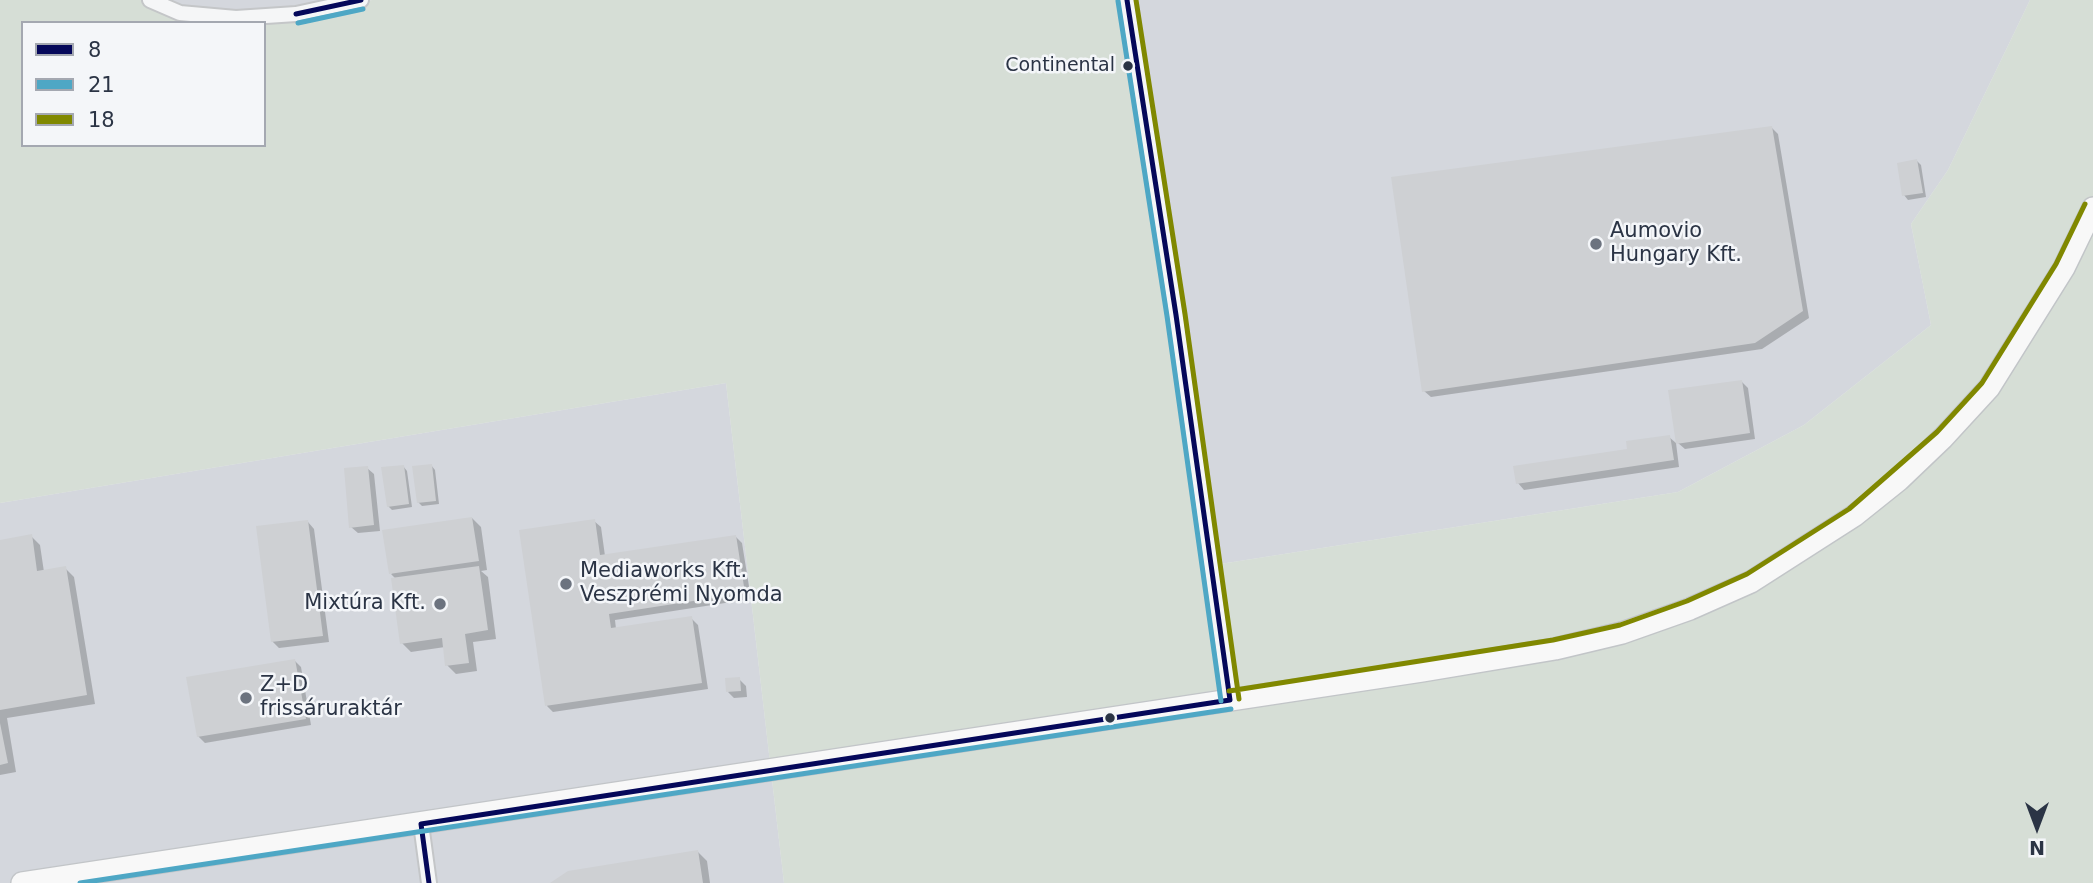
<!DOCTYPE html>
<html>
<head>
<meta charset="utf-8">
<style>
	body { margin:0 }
	#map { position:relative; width:2093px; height:883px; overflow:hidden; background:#e6e8ea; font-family:"DejaVu Sans",sans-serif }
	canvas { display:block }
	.legend { position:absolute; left:21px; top:21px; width:245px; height:126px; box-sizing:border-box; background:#f4f6f9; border:2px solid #a4a8b1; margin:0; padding:9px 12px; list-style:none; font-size:21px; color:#2b3445 }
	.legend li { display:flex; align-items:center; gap:14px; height:35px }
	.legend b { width:35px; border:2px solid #a4a8b1 }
	.north { position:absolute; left:2002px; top:792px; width:70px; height:70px; -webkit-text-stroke:5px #f4f6f9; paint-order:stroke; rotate:180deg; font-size:19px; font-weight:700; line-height:28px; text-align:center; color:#2b3445 }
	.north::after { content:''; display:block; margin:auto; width:24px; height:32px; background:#2b3445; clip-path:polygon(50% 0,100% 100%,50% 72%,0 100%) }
</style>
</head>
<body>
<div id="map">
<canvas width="2093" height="883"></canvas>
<ul class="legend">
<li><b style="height:9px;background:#05085a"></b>8</li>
<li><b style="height:9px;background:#4ea7c5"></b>21</li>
<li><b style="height:9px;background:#808800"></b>18</li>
</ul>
<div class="north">N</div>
</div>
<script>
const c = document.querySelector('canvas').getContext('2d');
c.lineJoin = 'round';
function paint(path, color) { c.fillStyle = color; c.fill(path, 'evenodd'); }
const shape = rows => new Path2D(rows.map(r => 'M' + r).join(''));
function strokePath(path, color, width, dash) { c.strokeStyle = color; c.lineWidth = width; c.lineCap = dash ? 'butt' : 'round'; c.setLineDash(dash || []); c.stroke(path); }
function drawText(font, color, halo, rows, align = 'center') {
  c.font = font + ' "DejaVu Sans",sans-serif'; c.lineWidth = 5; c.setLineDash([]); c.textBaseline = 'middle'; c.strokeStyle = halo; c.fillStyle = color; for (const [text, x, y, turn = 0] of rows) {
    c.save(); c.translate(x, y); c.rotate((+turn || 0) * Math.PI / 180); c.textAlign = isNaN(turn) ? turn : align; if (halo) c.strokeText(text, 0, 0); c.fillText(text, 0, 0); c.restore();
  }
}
const built = shape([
	[144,0,372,0,296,16,236,20],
	[1125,0,2030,0,1948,170,1911,224,1931,325,1804,425,1678,492,1214,565],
	[726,383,784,883,0,883,0,503]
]);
const green = shape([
	[0,0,144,0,179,16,296,16,372,0,1125,0,1214,565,1678,492,1804,425,1931,325,1911,224,1948,170,2030,0,2093,0,2093,883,784,883,726,383,0,503],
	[23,23,264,23,264,145,23,145]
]);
const shadow = shape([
	[1772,128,1778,134,1809,318,1762,349,1431,397,1424,391],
	[1917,161,1921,165,1926,197,1908,200,1904,195],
	[1741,381,1748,388,1755,439,1685,449,1678,443],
	[1669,437,1676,443,1679,467,1524,490,1518,483],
	[431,465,435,470,439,504,422,506,418,502],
	[403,466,407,471,412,507,392,510,388,506],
	[367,468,374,474,380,531,358,533,351,527],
	[472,518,481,527,487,570,481,571,488,577,496,639,473,642,477,671,456,674,447,665,445,647,411,652,402,643,396,579,391,574],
	[594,521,601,527,605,556,736,537,742,543,751,599,615,620,616,629,691,618,698,625,708,689,553,712,547,706],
	[308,522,314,529,329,642,279,648,272,641],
	[31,536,40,545,44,572,65,568,74,577,95,704,7,718,16,772,0,775,0,541],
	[295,661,301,667,311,725,205,743,198,736],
	[739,679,746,686,747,697,734,698,728,692],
	[698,852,707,861,710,883,554,883]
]);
const building = shape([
	[1772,126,1803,311,1755,343,1422,392,1391,177],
	[1917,159,1923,193,1902,196,1897,163],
	[1742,380,1750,433,1676,444,1668,390],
	[1670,435,1674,460,1516,484,1513,466,1627,449,1626,441],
	[432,464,436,501,417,503,412,466],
	[404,465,409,504,387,507,381,467],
	[368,466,374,525,349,528,344,468],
	[472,517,479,561,389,574,382,530],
	[595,519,600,555,736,535,745,593,609,614,611,628,692,616,702,683,545,706,519,530],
	[308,520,323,636,271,642,256,526],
	[32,534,37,571,66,566,87,695,0,710,0,540],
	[479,566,488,630,465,634,469,663,445,666,442,638,400,644,391,578],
	[295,659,306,719,197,737,186,677],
	[740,677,741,691,726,692,725,678],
	[0,723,8,763,0,765],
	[698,850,703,883,550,883,568,871]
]);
const minor = shape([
	[150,0,180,13,236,18,296,14,361,0],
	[1127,0,1176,315,1230,700],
	[421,824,429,883]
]);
const primary = shape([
	[22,883,1422,671,1555,649,1622,633,1690,609,1751,582,1854,516,1899,480,1943,438,1989,388,2064,268,2093,208]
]);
const bus1 = shape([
	[1127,0,1176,315,1230,700],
	[296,14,361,0],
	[421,824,1230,700],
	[421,824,429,883]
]);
const bus2 = shape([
	[1118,1,1167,316,1221,701],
	[298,23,363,9],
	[80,883,1231,709]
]);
const bus3 = shape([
	[1136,0,1185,314,1239,699],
	[1229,691,1553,640,1620,625,1687,601,1747,574,1849,509,1937,432,1982,383,2056,264,2085,204]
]);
const markers = [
	[1128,66,6,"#2b3445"],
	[1596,244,7,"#6c737f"],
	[566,584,7,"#6c737f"],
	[440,604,7,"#6c737f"],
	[246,698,7,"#6c737f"],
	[1110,718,6,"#2b3445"]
];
const busNames = [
	["Continental",1115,66]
];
const poiNames = [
	["Aumovio",1610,232],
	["Hungary Kft.",1610,256],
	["Mediaworks Kft.",580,572],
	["Veszprémi Nyomda",580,596],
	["Mixtúra Kft.",426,604,"right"],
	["Z+D",260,686],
	["frissáruraktár",260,710]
];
paint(built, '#d4d7dd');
paint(green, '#d6ded6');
paint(shadow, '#0003');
paint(building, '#ced0d3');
strokePath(minor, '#c4c6c8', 18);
strokePath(primary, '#c2c5c8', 24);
strokePath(minor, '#f5f6f7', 14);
strokePath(primary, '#f8f8f8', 21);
strokePath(bus1, '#05085a', 5);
strokePath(bus2, '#4ea7c5', 5);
strokePath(bus3, '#808800', 5);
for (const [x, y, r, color] of markers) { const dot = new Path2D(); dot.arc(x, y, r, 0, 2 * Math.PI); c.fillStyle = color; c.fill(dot); strokePath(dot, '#f4f6f9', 2.5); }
drawText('19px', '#2b3445', '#f4f6f9', busNames, 'right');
drawText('21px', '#2b3445', '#f4f6f9', poiNames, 'left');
</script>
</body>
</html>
